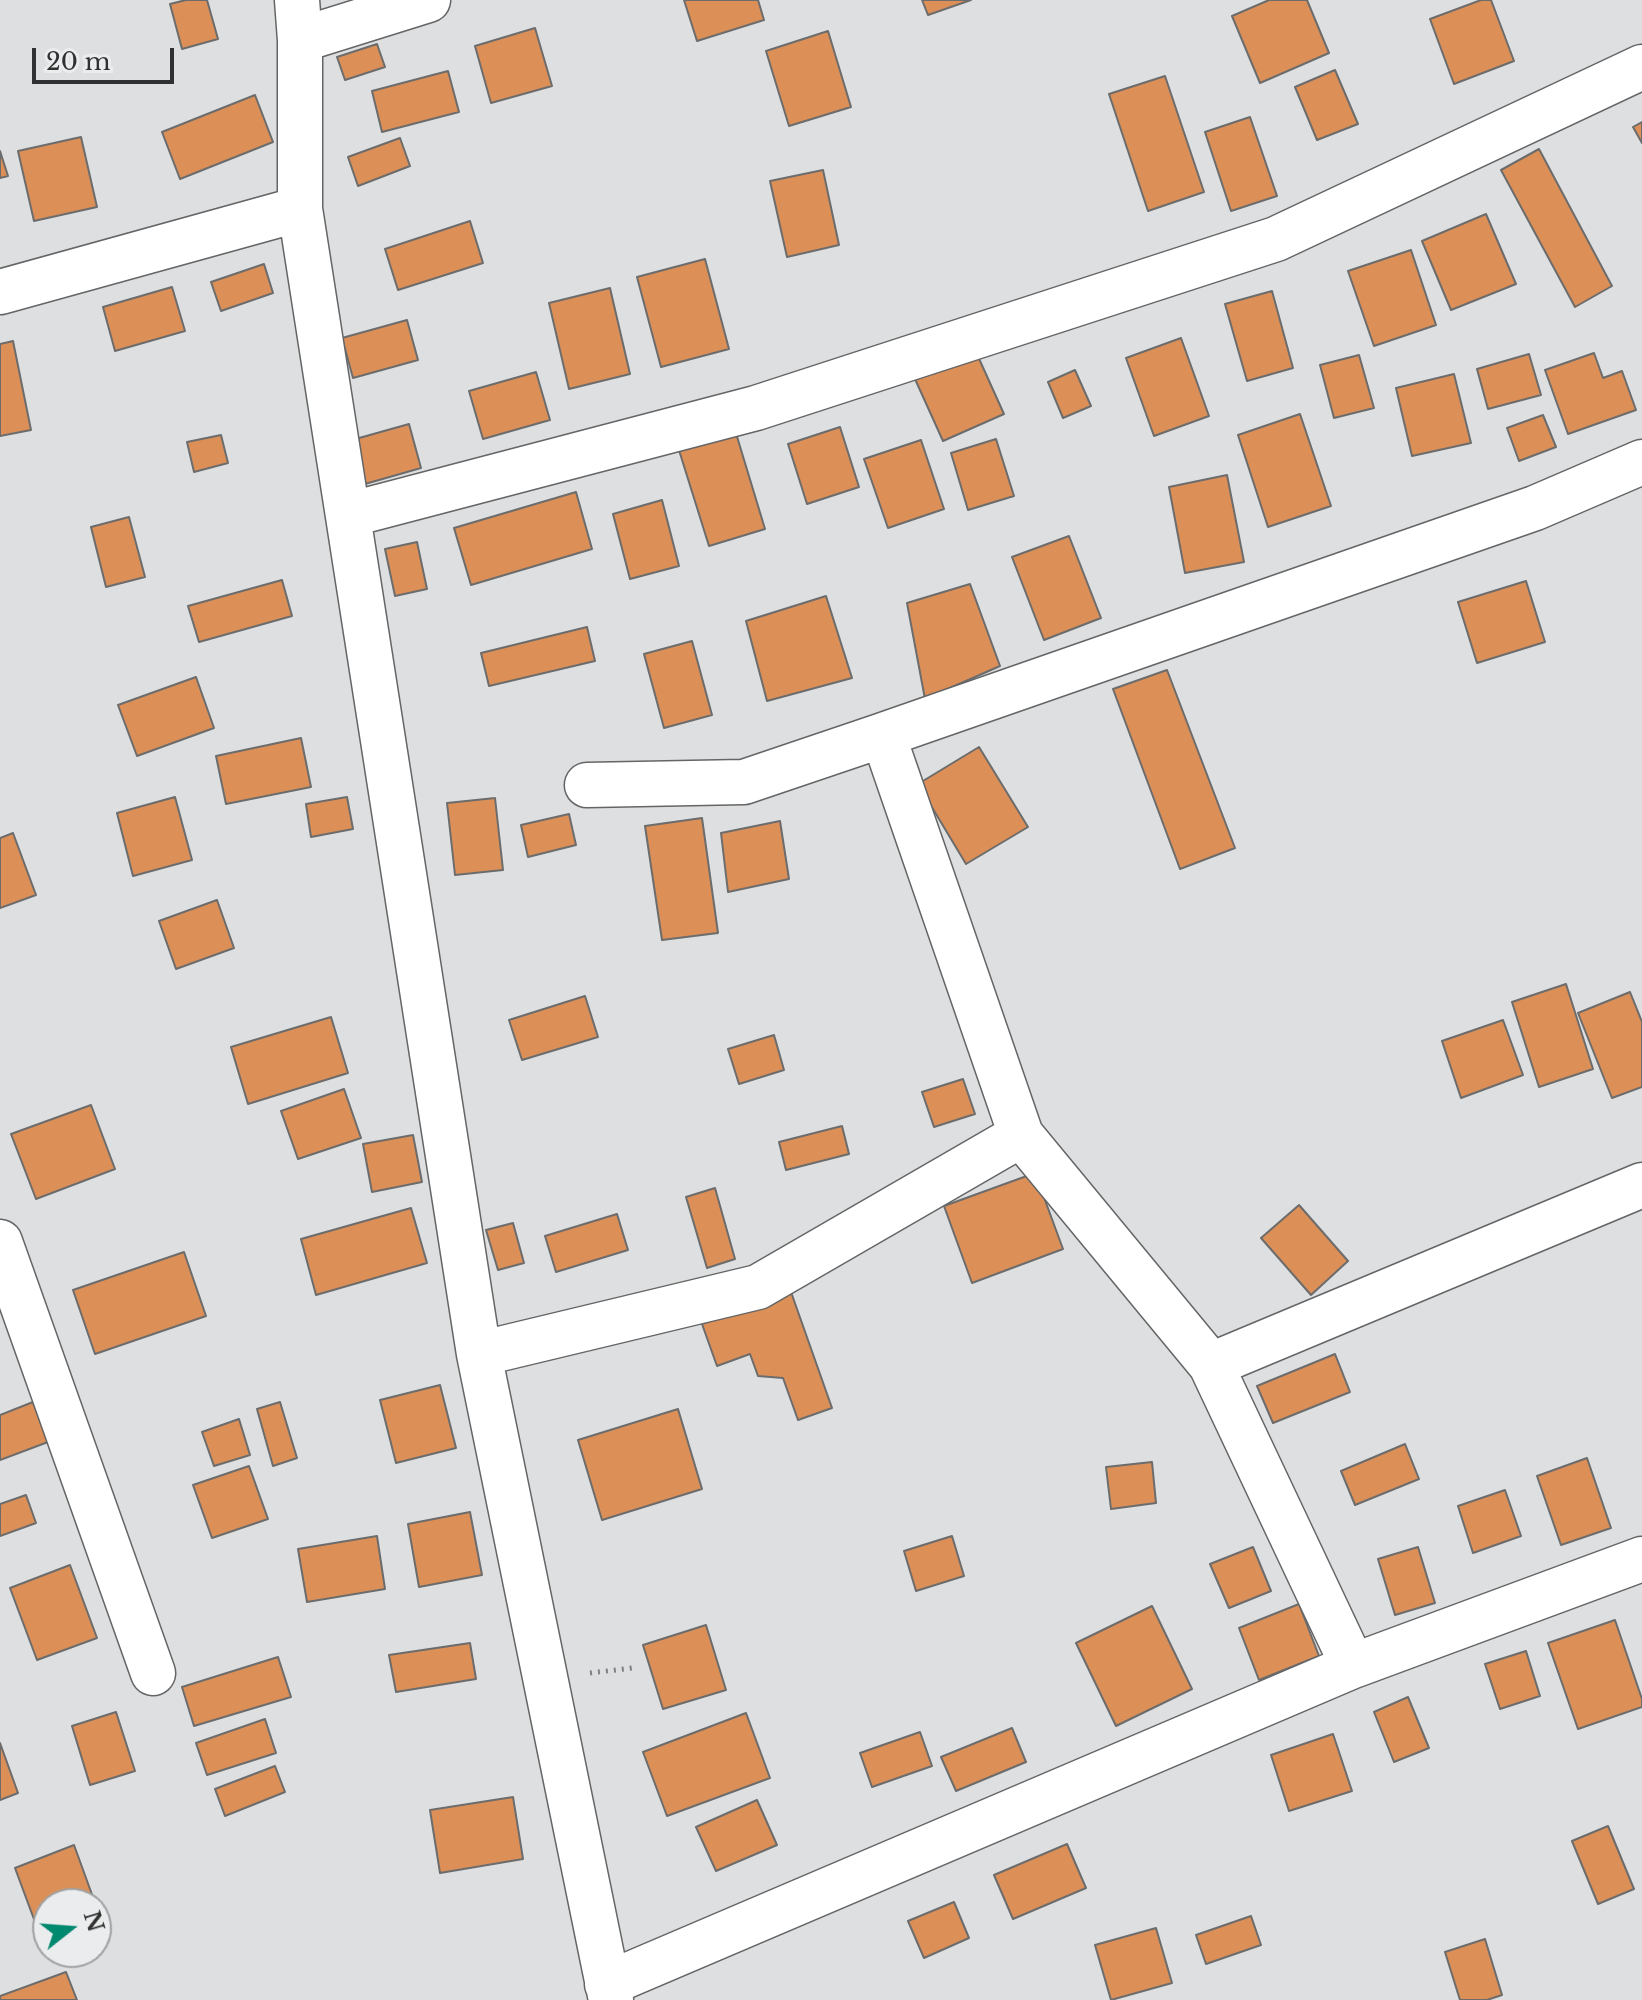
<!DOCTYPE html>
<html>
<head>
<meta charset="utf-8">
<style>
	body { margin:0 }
	#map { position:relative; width:1642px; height:2000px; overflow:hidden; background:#dedfe0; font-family:"Libre Baskerville",serif }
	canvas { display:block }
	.north { position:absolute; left:32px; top:1888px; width:80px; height:80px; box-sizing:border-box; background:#ebeced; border:2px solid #a1a1a2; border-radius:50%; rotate:73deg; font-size:22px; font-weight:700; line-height:32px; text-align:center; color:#313131 }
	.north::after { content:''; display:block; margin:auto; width:28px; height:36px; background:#00896f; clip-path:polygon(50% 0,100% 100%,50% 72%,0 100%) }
	.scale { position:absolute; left:32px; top:48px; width:142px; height:36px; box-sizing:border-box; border:4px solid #313131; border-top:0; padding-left:10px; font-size:24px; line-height:28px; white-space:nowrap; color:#313131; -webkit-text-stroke:6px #ebeced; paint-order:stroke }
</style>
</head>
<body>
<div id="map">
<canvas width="1642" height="2000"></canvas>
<div class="north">N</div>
<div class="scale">20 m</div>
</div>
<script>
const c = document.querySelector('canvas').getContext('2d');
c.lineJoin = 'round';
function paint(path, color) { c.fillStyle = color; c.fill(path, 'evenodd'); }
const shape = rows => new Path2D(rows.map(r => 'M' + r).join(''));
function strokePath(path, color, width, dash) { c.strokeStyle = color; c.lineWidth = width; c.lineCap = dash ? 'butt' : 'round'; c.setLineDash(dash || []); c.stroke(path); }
const building = shape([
	[186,0,207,0,218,39,182,49,170,4,186,0],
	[684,0,758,0,764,20,697,41,684,0],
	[922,0,971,0,928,15,922,0],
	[1269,0,1307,0,1329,53,1260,83,1232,16,1269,0],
	[1481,0,1491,0,1514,61,1454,84,1430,19,1481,0],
	[535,28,552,86,491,103,475,46,535,28],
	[828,31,851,107,789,126,766,51,828,31],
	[377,44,385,67,345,80,337,57,377,44],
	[1335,70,1358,124,1317,140,1295,87,1335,70],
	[448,71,459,112,382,132,372,91,448,71],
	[1165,76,1204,192,1148,211,1109,94,1165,76],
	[255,95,273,142,180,179,162,132,255,95],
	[1250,117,1277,196,1231,211,1205,132,1250,117],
	[1642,122,1642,143,1633,127,1642,122],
	[81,137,97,207,34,221,18,151,81,137],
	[400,138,410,166,358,186,348,157,400,138],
	[1539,149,1612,286,1575,307,1501,170,1539,149],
	[0,151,8,176,0,178,0,151],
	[823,170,839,245,787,257,770,181,823,170],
	[1486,214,1516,284,1451,310,1422,241,1486,214],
	[470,221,483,263,398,290,385,249,470,221],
	[1411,250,1436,325,1374,346,1348,271,1411,250],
	[705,259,729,349,661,367,637,277,705,259],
	[264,264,273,293,221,311,211,282,264,264],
	[172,287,185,331,115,351,103,307,172,287],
	[610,288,630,374,569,389,549,303,610,288],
	[1272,291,1293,368,1247,381,1225,304,1272,291],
	[407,320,418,360,353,378,342,338,407,320],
	[1181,338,1209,416,1154,436,1126,358,1181,338],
	[13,341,31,430,0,436,0,344,13,341],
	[976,352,1004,414,943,441,915,379,976,352],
	[1594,353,1603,378,1622,371,1636,410,1568,434,1545,370,1594,353],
	[1529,354,1541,395,1488,409,1477,369,1529,354],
	[1359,355,1374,408,1334,418,1320,365,1359,355],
	[1075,370,1091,406,1063,418,1048,382,1075,370],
	[536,372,550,420,483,439,469,391,536,372],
	[1454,374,1471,443,1412,456,1396,388,1454,374],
	[1300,414,1331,506,1268,527,1238,435,1300,414],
	[1543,415,1556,447,1519,461,1507,428,1543,415],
	[409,424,421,468,365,484,352,440,409,424],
	[840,427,859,487,807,504,788,444,840,427],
	[735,430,765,529,709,546,678,447,735,430],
	[221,435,228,463,194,472,187,442,221,435],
	[996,439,1014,496,968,510,951,453,996,439],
	[921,440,944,509,888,528,864,459,921,440],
	[1227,475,1244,562,1185,573,1169,487,1227,475],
	[576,492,592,549,471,585,454,528,576,492],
	[662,500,679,566,630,579,613,514,662,500],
	[129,517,145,577,106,587,91,527,129,517],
	[1069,536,1101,618,1044,640,1012,557,1069,536],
	[417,542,427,589,395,596,385,549,417,542],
	[282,580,292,616,199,642,188,606,282,580],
	[1526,581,1545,642,1477,663,1458,602,1526,581],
	[970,584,1000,666,925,699,907,603,970,584],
	[826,596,852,678,767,701,746,621,826,596],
	[587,627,595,661,489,686,481,653,587,627],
	[692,641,712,715,664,728,644,654,692,641],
	[1167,670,1235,848,1180,869,1113,689,1167,670],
	[196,677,214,728,137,756,118,705,196,677],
	[301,738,311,787,226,804,216,756,301,738],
	[979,747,1028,827,966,864,918,784,979,747],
	[175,797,192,860,133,876,117,813,175,797],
	[347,797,353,829,311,837,306,804,347,797],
	[495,798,503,870,455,875,447,803,495,798],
	[569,814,576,845,528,857,521,825,569,814],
	[702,818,718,933,662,940,645,826,702,818],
	[780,821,789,879,728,892,721,833,780,821],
	[13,833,36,895,0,908,0,838,13,833],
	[217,900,234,948,176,969,159,921,217,900],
	[1566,984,1593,1069,1539,1087,1512,1002,1566,984],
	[1630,992,1642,1022,1642,1087,1612,1098,1578,1013,1630,992],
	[585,996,598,1037,522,1060,509,1020,585,996],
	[331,1017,348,1073,248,1104,231,1047,331,1017],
	[1503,1020,1523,1075,1461,1098,1442,1041,1503,1020],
	[774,1035,784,1070,739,1084,728,1049,774,1035],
	[963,1079,975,1114,934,1127,922,1092,963,1079],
	[344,1089,361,1138,298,1159,281,1111,344,1089],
	[91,1105,115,1169,36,1199,11,1134,91,1105],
	[842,1126,849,1154,786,1170,779,1142,842,1126],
	[413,1135,422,1182,372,1192,363,1144,413,1135],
	[1035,1173,1063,1249,972,1283,944,1206,1035,1173],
	[715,1188,735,1259,707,1268,686,1197,715,1188],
	[1299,1205,1348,1261,1311,1295,1261,1238,1299,1205],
	[411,1208,427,1263,316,1295,301,1239,411,1208],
	[617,1214,628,1250,556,1272,545,1236,617,1214],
	[513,1223,524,1263,498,1270,486,1230,513,1223],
	[184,1252,206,1316,95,1354,73,1290,184,1252],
	[791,1292,832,1408,798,1420,783,1378,758,1376,750,1354,717,1366,702,1324,791,1292],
	[1335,1354,1350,1392,1273,1423,1257,1386,1335,1354],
	[440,1385,456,1448,396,1463,380,1400,440,1385],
	[33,1402,48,1442,0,1460,0,1415,33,1402],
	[280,1402,297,1458,273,1466,257,1409,280,1402],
	[678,1409,702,1489,602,1520,578,1440,678,1409],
	[239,1419,250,1455,214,1466,202,1432,239,1419],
	[1405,1444,1419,1479,1355,1505,1341,1471,1405,1444],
	[1587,1458,1611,1528,1561,1545,1537,1476,1587,1458],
	[1152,1462,1156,1503,1111,1509,1106,1467,1152,1462],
	[249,1466,268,1519,212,1538,193,1485,249,1466],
	[1505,1490,1521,1536,1473,1553,1458,1506,1505,1490],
	[26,1495,36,1523,0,1536,0,1504,26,1495],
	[470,1512,482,1575,419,1587,408,1524,470,1512],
	[377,1536,385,1589,307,1602,298,1549,377,1536],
	[952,1536,964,1576,916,1591,904,1551,952,1536],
	[1253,1547,1271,1591,1229,1608,1210,1564,1253,1547],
	[1418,1547,1435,1603,1395,1615,1378,1559,1418,1547],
	[70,1565,97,1638,37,1660,10,1588,70,1565],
	[1299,1604,1319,1656,1259,1680,1239,1628,1299,1604],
	[1152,1606,1192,1689,1116,1726,1076,1643,1152,1606],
	[1615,1620,1642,1699,1642,1707,1578,1729,1548,1643,1615,1620],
	[706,1625,726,1690,663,1709,643,1645,706,1625],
	[470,1643,476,1679,396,1692,389,1655,470,1643],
	[1526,1651,1540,1696,1500,1709,1485,1664,1526,1651],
	[278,1657,291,1697,194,1726,182,1687,278,1657],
	[1408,1697,1429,1748,1394,1762,1374,1712,1408,1697],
	[116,1712,135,1771,90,1785,72,1726,116,1712],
	[746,1713,770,1778,667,1816,643,1752,746,1713],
	[265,1719,276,1753,207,1775,196,1743,265,1719],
	[1012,1728,1026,1762,956,1791,941,1757,1012,1728],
	[920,1732,932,1766,872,1787,860,1753,920,1732],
	[1333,1734,1352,1791,1289,1811,1271,1755,1333,1734],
	[0,1743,18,1793,0,1800,0,1743],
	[275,1766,285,1792,225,1816,215,1789,275,1766],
	[513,1797,523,1859,440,1873,430,1810,513,1797],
	[757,1800,777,1845,716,1871,696,1827,757,1800],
	[1608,1826,1634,1889,1598,1904,1572,1841,1608,1826],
	[1067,1844,1086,1888,1013,1919,994,1875,1067,1844],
	[74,1845,94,1900,83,1904,48,1904,48,1917,35,1922,15,1868,74,1845],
	[954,1902,969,1938,924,1958,908,1921,954,1902],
	[1251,1916,1261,1945,1206,1964,1196,1935,1251,1916],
	[1156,1928,1172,1983,1111,2000,1095,1945,1156,1928],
	[1485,1939,1502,1995,1487,2000,1460,2000,1445,1952,1485,1939],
	[66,1972,77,2000,0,2000,0,1996,66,1972]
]);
const path = shape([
	[590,1673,632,1668]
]);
const street = shape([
	[297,0,300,40,300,209,479,1354,611,2000],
	[300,40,428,0],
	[0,292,300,209],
	[348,515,756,408,1276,239,1642,67],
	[587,785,744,782,883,735],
	[1021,1135,883,735,1535,508,1642,462],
	[0,1242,153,1673],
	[479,1354,758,1287,1021,1135,1211,1365],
	[1353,1666,1211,1365,1642,1185],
	[607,1984,1353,1666,1642,1559]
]);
paint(building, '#dc9058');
strokePath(building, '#6d6c6c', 2);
strokePath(street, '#646566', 47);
strokePath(path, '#7f8080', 5, [2, 6]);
strokePath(street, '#fff', 44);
</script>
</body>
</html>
